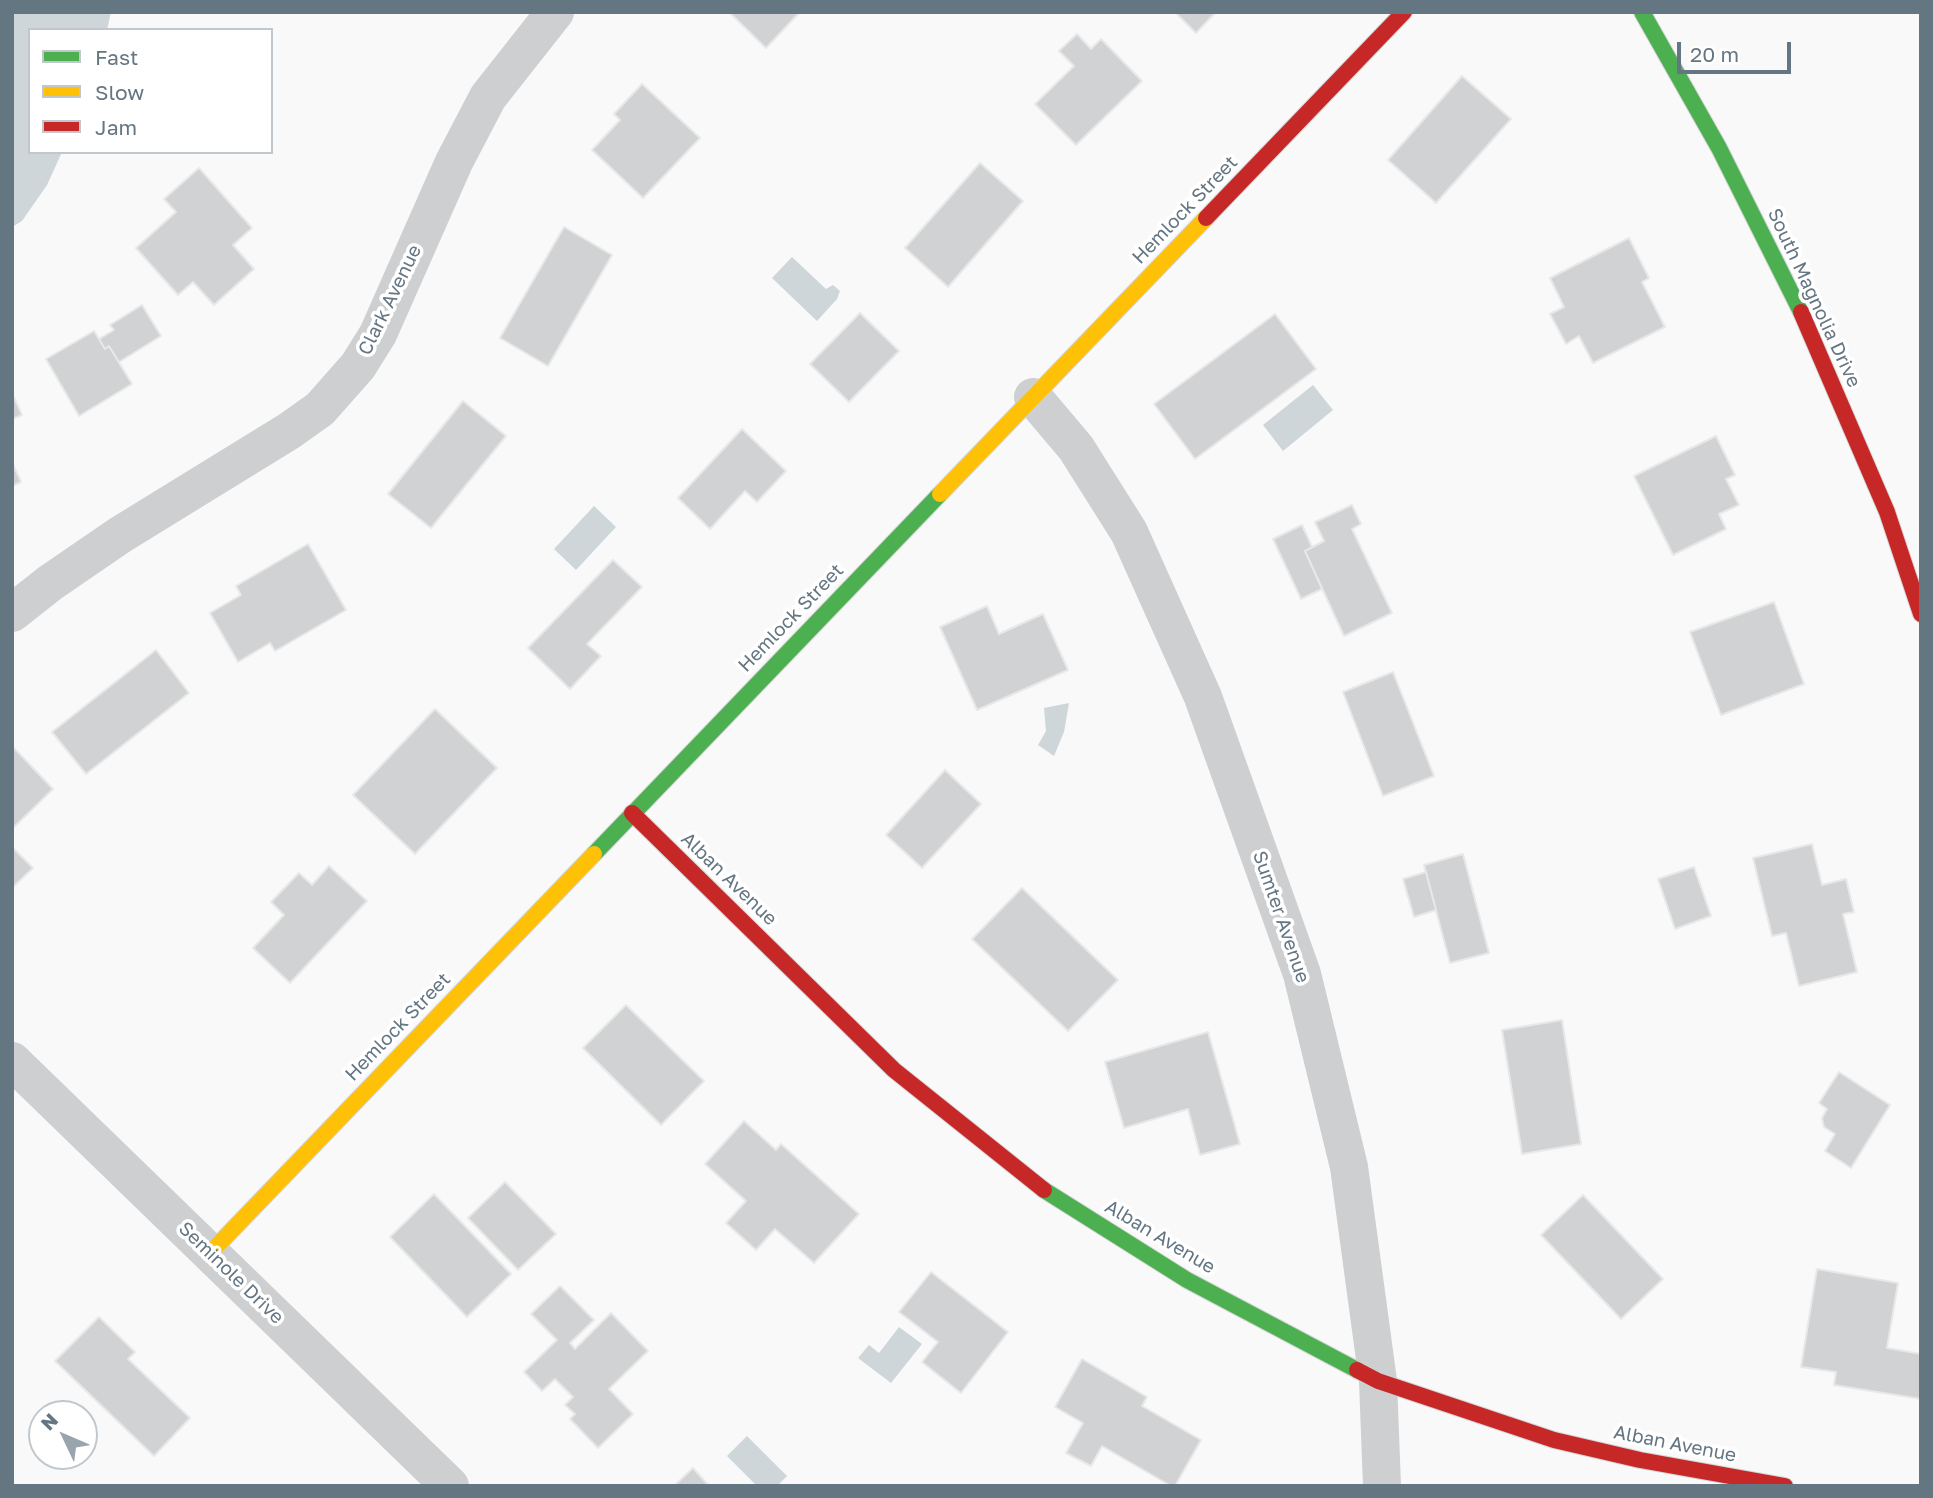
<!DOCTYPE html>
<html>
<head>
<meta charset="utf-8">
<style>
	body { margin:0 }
	#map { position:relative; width:1933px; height:1498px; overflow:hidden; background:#f9f9f9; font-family:"Golos Text",sans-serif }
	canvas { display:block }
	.frame { position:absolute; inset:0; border:14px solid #657683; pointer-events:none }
	.legend { position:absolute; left:28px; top:28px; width:245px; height:126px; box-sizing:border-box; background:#fff; border:2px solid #c1c8cd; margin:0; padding:9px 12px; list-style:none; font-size:21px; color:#657683 }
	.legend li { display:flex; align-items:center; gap:14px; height:35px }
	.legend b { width:35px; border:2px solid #c1c8cd }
	.north { position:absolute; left:28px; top:1400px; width:70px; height:70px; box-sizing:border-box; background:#fff; border:2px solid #c1c8cd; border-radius:50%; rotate:314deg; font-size:19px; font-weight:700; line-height:28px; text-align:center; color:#657683 }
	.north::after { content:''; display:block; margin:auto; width:24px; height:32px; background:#99a4ac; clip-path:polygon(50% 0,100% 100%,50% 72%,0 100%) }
	.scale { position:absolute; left:1677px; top:42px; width:114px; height:32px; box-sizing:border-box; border:4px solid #657683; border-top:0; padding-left:9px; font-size:21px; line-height:24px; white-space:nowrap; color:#657683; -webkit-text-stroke:5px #fff; paint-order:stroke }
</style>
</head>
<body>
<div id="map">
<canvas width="1933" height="1498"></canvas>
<div class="frame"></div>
<ul class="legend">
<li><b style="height:9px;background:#4caf50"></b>Fast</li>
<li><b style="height:9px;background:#ffc107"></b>Slow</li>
<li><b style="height:9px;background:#c62828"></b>Jam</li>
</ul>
<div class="north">N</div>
<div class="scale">20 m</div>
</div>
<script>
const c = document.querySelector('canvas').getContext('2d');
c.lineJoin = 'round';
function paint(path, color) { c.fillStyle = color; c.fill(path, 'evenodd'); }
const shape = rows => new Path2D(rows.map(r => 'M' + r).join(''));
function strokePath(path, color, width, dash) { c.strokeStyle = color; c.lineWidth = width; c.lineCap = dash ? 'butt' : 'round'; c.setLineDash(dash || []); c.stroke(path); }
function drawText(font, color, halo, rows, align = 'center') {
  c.font = font + ' "Golos Text",sans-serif'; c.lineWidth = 7; c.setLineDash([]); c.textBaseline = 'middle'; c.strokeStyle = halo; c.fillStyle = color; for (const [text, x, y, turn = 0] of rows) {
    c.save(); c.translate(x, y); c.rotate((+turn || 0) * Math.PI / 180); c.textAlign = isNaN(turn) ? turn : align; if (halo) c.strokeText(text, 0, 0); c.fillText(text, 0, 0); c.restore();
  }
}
const water = shape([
	[12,12,111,12,107,30,30,30,30,152,62,152,47,185,22,221,12,227],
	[792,257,826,289,833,285,840,291,837,299,817,321,772,278],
	[1313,385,1333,410,1283,451,1263,425],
	[594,506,616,527,576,570,554,549],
	[1069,703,1064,732,1054,756,1038,745,1046,731,1044,708],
	[899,1327,922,1344,891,1383,858,1358,869,1345,879,1353],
	[747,1436,787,1476,777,1486,757,1486,727,1456]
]);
const building = shape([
	[729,12,800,12,766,48,729,12],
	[1175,12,1216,12,1196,33,1175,12],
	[1077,34,1091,49,1101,39,1142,81,1076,145,1035,104,1074,66,1059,51,1077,34],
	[1462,76,1511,119,1436,203,1388,160,1462,76],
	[642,84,700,138,643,198,592,150,620,120,614,114,642,84],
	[980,163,1023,201,948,287,905,248,980,163],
	[199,168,252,228,233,245,254,269,214,305,193,282,178,295,136,248,176,212,164,199,199,168],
	[564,227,612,255,548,366,500,338,564,227],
	[1629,238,1649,278,1642,282,1665,327,1593,363,1579,336,1566,344,1550,314,1564,307,1550,278,1629,238],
	[142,305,161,336,119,362,109,346,105,349,99,339,114,330,110,325,142,305],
	[860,313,899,351,849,402,810,364,860,313],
	[1275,314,1316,369,1195,459,1154,404,1275,314],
	[94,331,105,349,109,346,132,384,79,416,46,359,94,331],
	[12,393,22,415,12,419,12,393],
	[463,401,506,436,431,528,388,494,463,401],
	[742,429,786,471,757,502,745,491,710,529,678,498,742,429],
	[1716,436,1735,475,1726,479,1739,505,1719,514,1726,529,1673,555,1634,476,1716,436],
	[12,462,21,482,12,486,12,462],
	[1352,505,1361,524,1352,529,1392,613,1344,636,1305,551,1324,541,1315,522,1352,505],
	[1302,525,1312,547,1305,551,1322,589,1301,599,1273,539,1302,525],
	[308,544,346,610,275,651,270,643,238,662,210,613,241,595,236,586,308,544],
	[613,560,642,587,587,644,601,656,570,689,528,648,613,560],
	[1774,602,1804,684,1721,715,1690,632,1774,602],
	[987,606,999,634,1043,614,1068,670,977,710,940,627,987,606],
	[156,650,189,693,86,774,52,732,156,650],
	[1393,672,1434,776,1383,796,1343,692,1393,672],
	[435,709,497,768,415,854,353,795,435,709],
	[13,747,53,789,12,829,12,748,13,747],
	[945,770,981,804,922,868,886,835,945,770],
	[1812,844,1822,885,1846,879,1854,912,1843,914,1857,972,1799,986,1786,933,1772,936,1753,858,1812,844],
	[12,847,33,868,12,888,12,847],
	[1463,854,1489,953,1450,963,1424,865,1463,854],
	[329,866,367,901,290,983,253,948,284,915,271,902,299,873,312,885,329,866],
	[1694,867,1711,916,1675,929,1658,879,1694,867],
	[1426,872,1436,910,1414,917,1403,879,1426,872],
	[1022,888,1118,980,1068,1031,972,939,1022,888],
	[626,1005,704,1081,661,1125,583,1048,626,1005],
	[1562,1020,1581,1144,1522,1154,1502,1030,1562,1020],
	[1208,1032,1240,1144,1200,1155,1188,1109,1124,1128,1105,1062,1208,1032],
	[1839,1072,1890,1105,1851,1168,1825,1151,1835,1134,1824,1127,1822,1118,1827,1109,1819,1103,1839,1072],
	[744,1121,776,1150,781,1144,859,1214,814,1263,775,1229,756,1250,726,1223,746,1201,705,1164,744,1121],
	[505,1182,556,1234,518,1270,468,1218,505,1182],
	[434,1194,511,1274,467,1317,390,1237,434,1194],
	[1583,1195,1663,1279,1621,1319,1541,1235,1583,1195],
	[1817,1269,1898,1283,1887,1348,1921,1354,1921,1399,1834,1385,1836,1372,1801,1367,1817,1269],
	[931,1272,1008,1332,961,1393,922,1362,938,1342,899,1312,931,1272],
	[560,1286,594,1320,570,1343,575,1349,611,1313,648,1351,609,1389,633,1414,598,1448,570,1419,575,1414,565,1405,573,1397,555,1379,542,1391,524,1372,557,1340,531,1314,560,1286],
	[99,1317,135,1352,128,1359,190,1418,154,1456,55,1361,99,1317],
	[1082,1359,1147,1397,1142,1406,1201,1440,1175,1486,1171,1486,1102,1446,1091,1466,1066,1453,1083,1423,1055,1407,1082,1359],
	[693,1468,709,1486,674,1486,693,1468]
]);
const street = shape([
	[1033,397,1076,448,1129,532,1203,697,1302,974,1349,1167,1378,1381,1382,1486],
	[12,613,50,583,120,535,289,431,320,409,358,366,378,334,454,162,488,97,555,12],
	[12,1061,450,1486]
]);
const fast = shape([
	[1642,12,1719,148,1801,312],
	[594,854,940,494],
	[1044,1190,1187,1280,1357,1370]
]);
const slow = shape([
	[940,494,1206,218],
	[210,1253,594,854]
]);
const jam = shape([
	[1206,218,1404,12],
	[1801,312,1887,512,1921,614],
	[632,813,894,1070,1044,1190],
	[1357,1370,1378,1381,1554,1440,1640,1460,1785,1486]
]);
const streetNames = [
	["Hemlock Street",1185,210,-46],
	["South Magnolia Drive",1814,298,65],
	["Clark Avenue",390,300,-64],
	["Hemlock Street",791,618,-46],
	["Alban Avenue",729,879,44],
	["Sumter Avenue",1281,917,71],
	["Hemlock Street",398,1027,-46],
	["Alban Avenue",1160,1237,31],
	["Seminole Drive",231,1273,44],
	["Alban Avenue",1675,1444,11]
];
paint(water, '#ced6d9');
paint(building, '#d0d2d3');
strokePath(building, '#e8e8e8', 2);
strokePath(fast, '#d5d6d7', 18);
strokePath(slow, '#d5d6d7', 18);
strokePath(jam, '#d5d6d7', 18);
strokePath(street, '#cecfd0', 38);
strokePath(fast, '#4caf50', 16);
strokePath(slow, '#ffc107', 16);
strokePath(jam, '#c62828', 16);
drawText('19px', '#657683', '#fff', streetNames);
</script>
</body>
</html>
